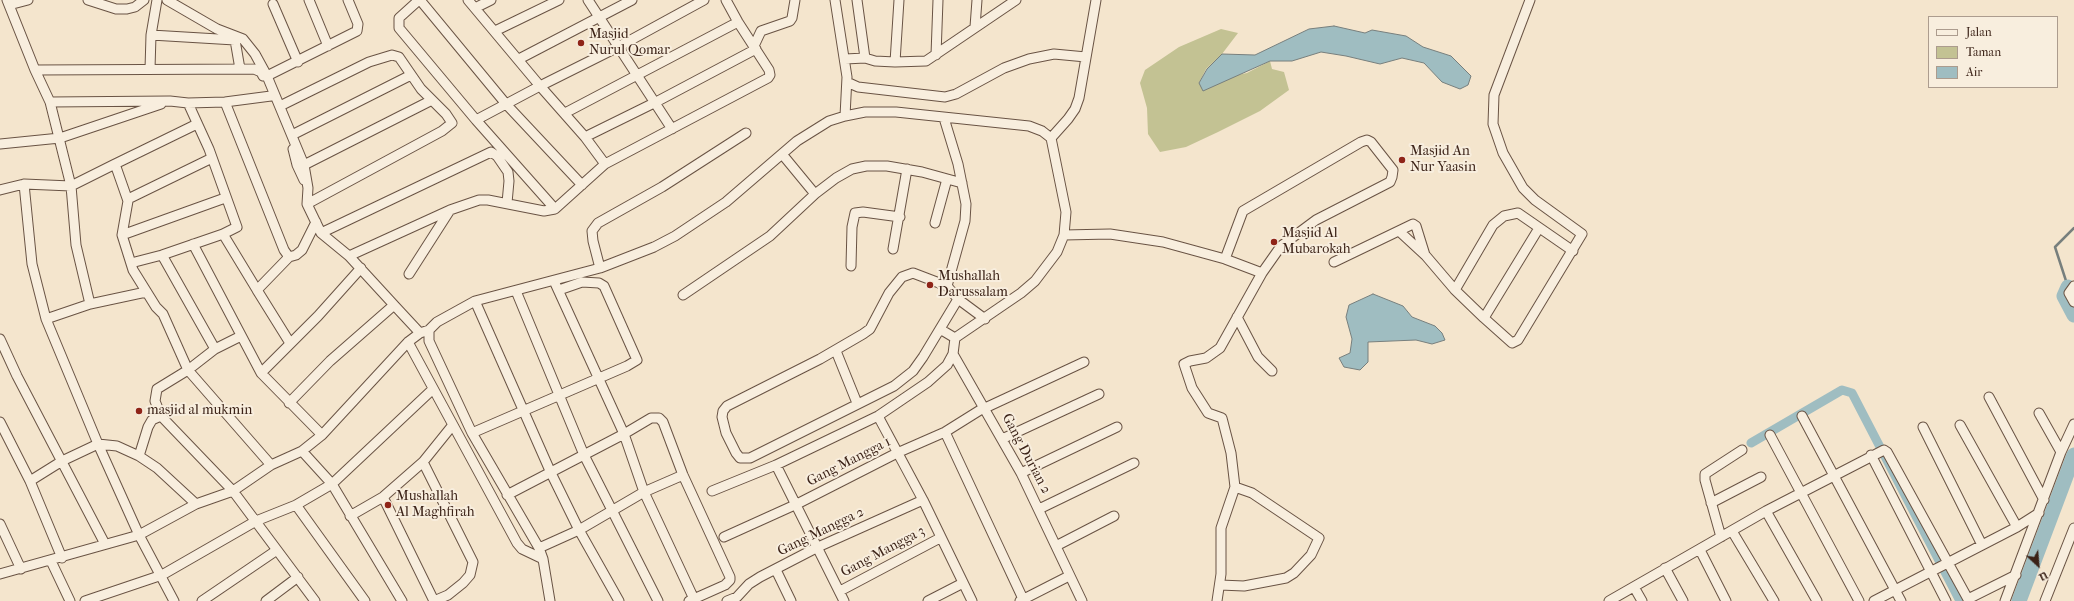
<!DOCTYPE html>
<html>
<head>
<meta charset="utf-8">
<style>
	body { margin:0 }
	#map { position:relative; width:2074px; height:601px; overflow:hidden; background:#f4e5cd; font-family:"IM FELL French Canon",serif }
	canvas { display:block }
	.legend { position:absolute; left:1928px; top:16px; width:130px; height:72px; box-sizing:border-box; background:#f8eede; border:1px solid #ac9c8e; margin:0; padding:5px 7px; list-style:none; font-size:12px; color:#3b2217 }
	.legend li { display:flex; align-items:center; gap:8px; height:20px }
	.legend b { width:20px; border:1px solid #ac9c8e }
	.north { position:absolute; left:2018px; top:545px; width:40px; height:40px; -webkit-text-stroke:3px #f8eede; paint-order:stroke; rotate:154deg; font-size:11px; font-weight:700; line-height:16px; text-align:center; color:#3b2217 }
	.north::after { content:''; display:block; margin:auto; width:14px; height:18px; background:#3b2217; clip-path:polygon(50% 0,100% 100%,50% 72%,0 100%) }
</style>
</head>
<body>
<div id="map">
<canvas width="2074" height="601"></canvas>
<ul class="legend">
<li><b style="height:5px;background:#f8eede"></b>Jalan</li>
<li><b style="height:11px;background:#c3c293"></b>Taman</li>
<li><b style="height:11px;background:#9fbdc1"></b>Air</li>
</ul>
<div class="north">U</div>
</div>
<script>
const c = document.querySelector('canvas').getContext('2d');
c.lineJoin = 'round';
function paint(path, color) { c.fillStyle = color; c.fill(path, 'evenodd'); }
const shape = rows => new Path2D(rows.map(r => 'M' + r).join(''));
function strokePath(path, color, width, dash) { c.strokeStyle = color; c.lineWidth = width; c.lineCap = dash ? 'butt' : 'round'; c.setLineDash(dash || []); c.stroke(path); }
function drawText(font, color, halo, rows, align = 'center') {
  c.font = font + ' "IM FELL French Canon",serif'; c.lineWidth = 4; c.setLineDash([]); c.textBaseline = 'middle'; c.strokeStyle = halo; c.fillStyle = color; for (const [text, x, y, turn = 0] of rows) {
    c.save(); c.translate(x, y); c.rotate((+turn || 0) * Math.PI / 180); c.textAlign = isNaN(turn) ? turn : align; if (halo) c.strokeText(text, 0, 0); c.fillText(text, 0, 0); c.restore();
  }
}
const green = shape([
	[1221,29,1238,33,1222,54,1206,69,1199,83,1247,73,1270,61,1272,69,1284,72,1289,90,1260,111,1218,132,1186,147,1160,152,1148,134,1147,108,1140,83,1145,70,1179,47]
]);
const water = shape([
	[1334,26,1365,33,1372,30,1406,36,1423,47,1451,56,1471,76,1468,85,1460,89,1442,82,1424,63,1402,58,1380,64,1346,56,1321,52,1292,61,1270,61,1203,91,1199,83,1207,69,1222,54,1255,55,1309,29,1334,26],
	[1373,294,1403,306,1412,317,1435,326,1442,333,1445,340,1432,344,1416,340,1368,342,1368,362,1360,370,1344,367,1339,358,1350,353,1352,339,1346,317,1349,305,1373,294]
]);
const stream = shape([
	[2068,287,2055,247,2074,228]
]);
const canal = shape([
	[1751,443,1842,390,1852,393,1960,601]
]);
const river = shape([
	[2068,287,2064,296,2074,315],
	[2019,601,2074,455]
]);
const minor = shape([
	[7,0,35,70,50,102,71,186,76,245,90,304],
	[88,0,116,9,127,9,135,7,144,0],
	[167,0,217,29,243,39,255,54,267,76,304,165,308,188,307,204,321,233,349,256,394,305,330,361,289,403],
	[309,0,328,46],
	[419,0,399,18,399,28,476,120,555,209],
	[420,0,506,104,582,185],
	[468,0,540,86,476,120],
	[588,0,672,129],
	[835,0,847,77,845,116],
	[857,0,865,58],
	[273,4,298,62],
	[9,5,28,0],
	[475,8,491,0],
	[975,27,977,0],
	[495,31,559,0],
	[151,35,235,40,240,69],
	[754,46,761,31,790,21,792,18,795,0],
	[936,55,938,0],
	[519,59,632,0],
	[845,59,865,58,875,61,895,62,926,61,1016,0],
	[895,62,899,0],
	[150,69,151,35,157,0],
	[35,70,254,69,261,72,263,76],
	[267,76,357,31,358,24,348,0],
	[847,82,858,87,945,97,956,94,1004,68,1029,59,1054,54,1086,57],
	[50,102,170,101,188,103,225,102,271,96],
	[225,102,284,250,289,257,296,255,302,250,316,222],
	[188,103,209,149,237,227,223,234,257,290],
	[280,106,369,62,392,55,399,57,421,89,446,114,452,123,442,131,307,204],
	[565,113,738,22],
	[944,118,958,164,966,204,965,221,947,286,958,299,985,319],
	[292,135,411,75],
	[585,137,656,102,756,49],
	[0,144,60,138,161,104],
	[293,149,297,165,304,180],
	[782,154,815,194],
	[115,164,197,124],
	[605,164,585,137,540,86,618,47,704,0],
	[304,165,432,100],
	[24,184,32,264,46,319,98,444,139,535,174,601],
	[0,190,24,184,71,186,115,164,128,201,122,235,133,270,156,307,163,314,188,370,271,465],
	[128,199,212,158],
	[935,223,947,179],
	[1400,232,1426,256,1455,290,1484,318,1512,343,1518,340,1582,234,1535,200,1523,188,1503,153,1493,124,1494,95,1530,0],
	[321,233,491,152,497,156,508,172,509,181,507,203],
	[122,235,225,198],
	[1064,235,1110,234,1163,242,1225,259,1262,273,1281,246,1316,220,1390,182,1392,177,1393,170,1371,142,1367,140,1361,142,1243,211,1225,259],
	[193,244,261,373,322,435],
	[893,249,907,169],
	[162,255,215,349],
	[349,256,450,210,479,200,488,200,544,211,555,209,605,164,768,78,770,75,769,70,738,22,726,0],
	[289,257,257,290,290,343],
	[1334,262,1413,224,1416,226,1425,255],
	[131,263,162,255,223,234],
	[851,266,852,227,855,213,863,212,900,217],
	[600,268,593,241,592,231,598,223,662,187,746,133],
	[409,274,450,210],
	[554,281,624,434,644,492,694,599],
	[947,286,913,273,902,277,889,293,870,329,863,334,820,359,727,406,723,411,722,417,726,433,736,453,740,458,750,458,894,386,913,371,923,357,958,299],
	[2074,286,2069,293,2074,302],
	[1455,290,1493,225,1504,216,1518,213,1573,251],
	[516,291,584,455,658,601],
	[683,295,770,236,815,194,836,178,852,169,866,166,887,166,922,172,962,183],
	[475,301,551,473,579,530,619,601],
	[394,305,420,333],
	[1237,317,1258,357,1272,371],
	[1484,318,1539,228],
	[46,319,90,304,146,292],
	[940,329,955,338,953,354,1021,473,1082,601],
	[429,330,437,322,475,301,600,268,654,247,675,236,726,202,797,141,829,121,845,116,865,112,896,112,1029,126,1042,131,1051,138],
	[241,336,215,349,188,370,157,389,155,401,161,416,233,491,315,601],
	[955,338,1021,293,1035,281,1057,252,1064,235,1066,212,1051,138,1068,119,1075,109,1079,98,1096,0],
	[0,339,17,376,105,544],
	[408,342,517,543,522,549,543,559],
	[836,351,857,403],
	[261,373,318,316,361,268],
	[1989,397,2044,500],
	[985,408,1084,362],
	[2039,413,2061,452],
	[878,416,923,500,972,601],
	[1802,416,1901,601],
	[0,422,30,481,62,558],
	[1960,425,2017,527],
	[1923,427,1982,545],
	[945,432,1024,601],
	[472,433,627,366,637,360,604,286,599,283,582,282,559,290],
	[1770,435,1859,601],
	[1002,439,1099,394],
	[302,451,332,484,402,601],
	[1871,455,1946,601],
	[139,456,148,427,152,420,161,416],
	[423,462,473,562,470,575,463,583,448,595,434,601],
	[776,465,844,601],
	[1021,473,1117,427],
	[30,481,62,461,98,444,117,446,139,456,157,468,196,504],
	[712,491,776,465,878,416,928,382,947,365,953,354],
	[507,495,624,434,651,418,659,418,663,422,683,475,730,577,730,580,725,585,689,601],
	[383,497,434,601],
	[1711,503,1761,477],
	[296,505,365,601],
	[1039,509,1134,463],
	[1766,511,1817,601],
	[350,516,383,497,423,462,452,426],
	[0,524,21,569],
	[1732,531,1774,601],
	[724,537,797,504,897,453,945,432,985,407],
	[1721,537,1705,480,1705,474,1742,450],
	[1056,546,1114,516],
	[539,548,579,530,644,492,683,475],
	[1700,550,1726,601],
	[51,561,70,601],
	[1665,568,1683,601],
	[776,570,791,601],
	[0,574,139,535,196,504,233,491,271,465,302,451,322,435,408,342,420,333,429,330,429,341,472,433,539,548,543,559,550,601],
	[1220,585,1244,586,1286,578,1294,573,1311,555,1319,538,1252,493,1235,487],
	[1634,587,1642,601],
	[840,591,940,538],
	[1968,599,2016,575],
	[85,601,162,575,256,521,296,505,332,484,433,389],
	[202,601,277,550],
	[266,601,298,577],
	[727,601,737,597,749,584,760,577,818,547,923,500],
	[928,601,963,583],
	[1020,601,1069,576],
	[1217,601,1221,574,1221,528,1235,487,1231,453,1222,418,1208,413,1192,388,1184,364,1190,361,1206,358,1220,348,1262,273],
	[1609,601,1766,511,1884,450,1887,452,1969,601],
	[1874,601,2017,527,2039,513],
	[2005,601,2061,452,2074,424],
	[2045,601,2074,528]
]);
const markers = [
	[581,43,4,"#8f2418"],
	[1402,160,4,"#8f2418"],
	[1274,242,4,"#8f2418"],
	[930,285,4,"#8f2418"],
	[139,411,4,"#8f2418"],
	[388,505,4,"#8f2418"]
];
const poiNames = [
	["Masjid",589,35],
	["Nurul Qomar",589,51],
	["Masjid An",1410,152],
	["Nur Yaasin",1410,168],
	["Masjid Al",1282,234],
	["Mubarokah",1282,250],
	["Mushallah",938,277],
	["Darussalam",938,293],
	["masjid al mukmin",147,411],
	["Mushallah",396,497],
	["Al Maghfirah",396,513]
];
const streetNames = [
	["Gang Durian 2",1026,454,62],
	["Gang Mangga 1",849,462,-27],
	["Gang Mangga 2",821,532,-26],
	["Gang Mangga 3",883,552,-28]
];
paint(green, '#c3c293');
paint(water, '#9fbdc1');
strokePath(water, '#777f7d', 1);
strokePath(stream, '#777f7d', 2.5);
strokePath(canal, '#9fbdc1', 9);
strokePath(river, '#9fbdc1', 15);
strokePath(minor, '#695344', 11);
strokePath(minor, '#f8eede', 9);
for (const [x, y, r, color] of markers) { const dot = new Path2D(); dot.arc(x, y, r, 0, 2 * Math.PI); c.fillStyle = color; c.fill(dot); strokePath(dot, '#f8eede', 1.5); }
drawText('14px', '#3b2217', '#f8eede', poiNames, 'left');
drawText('14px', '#3b2217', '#f8eede', streetNames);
</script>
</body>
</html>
